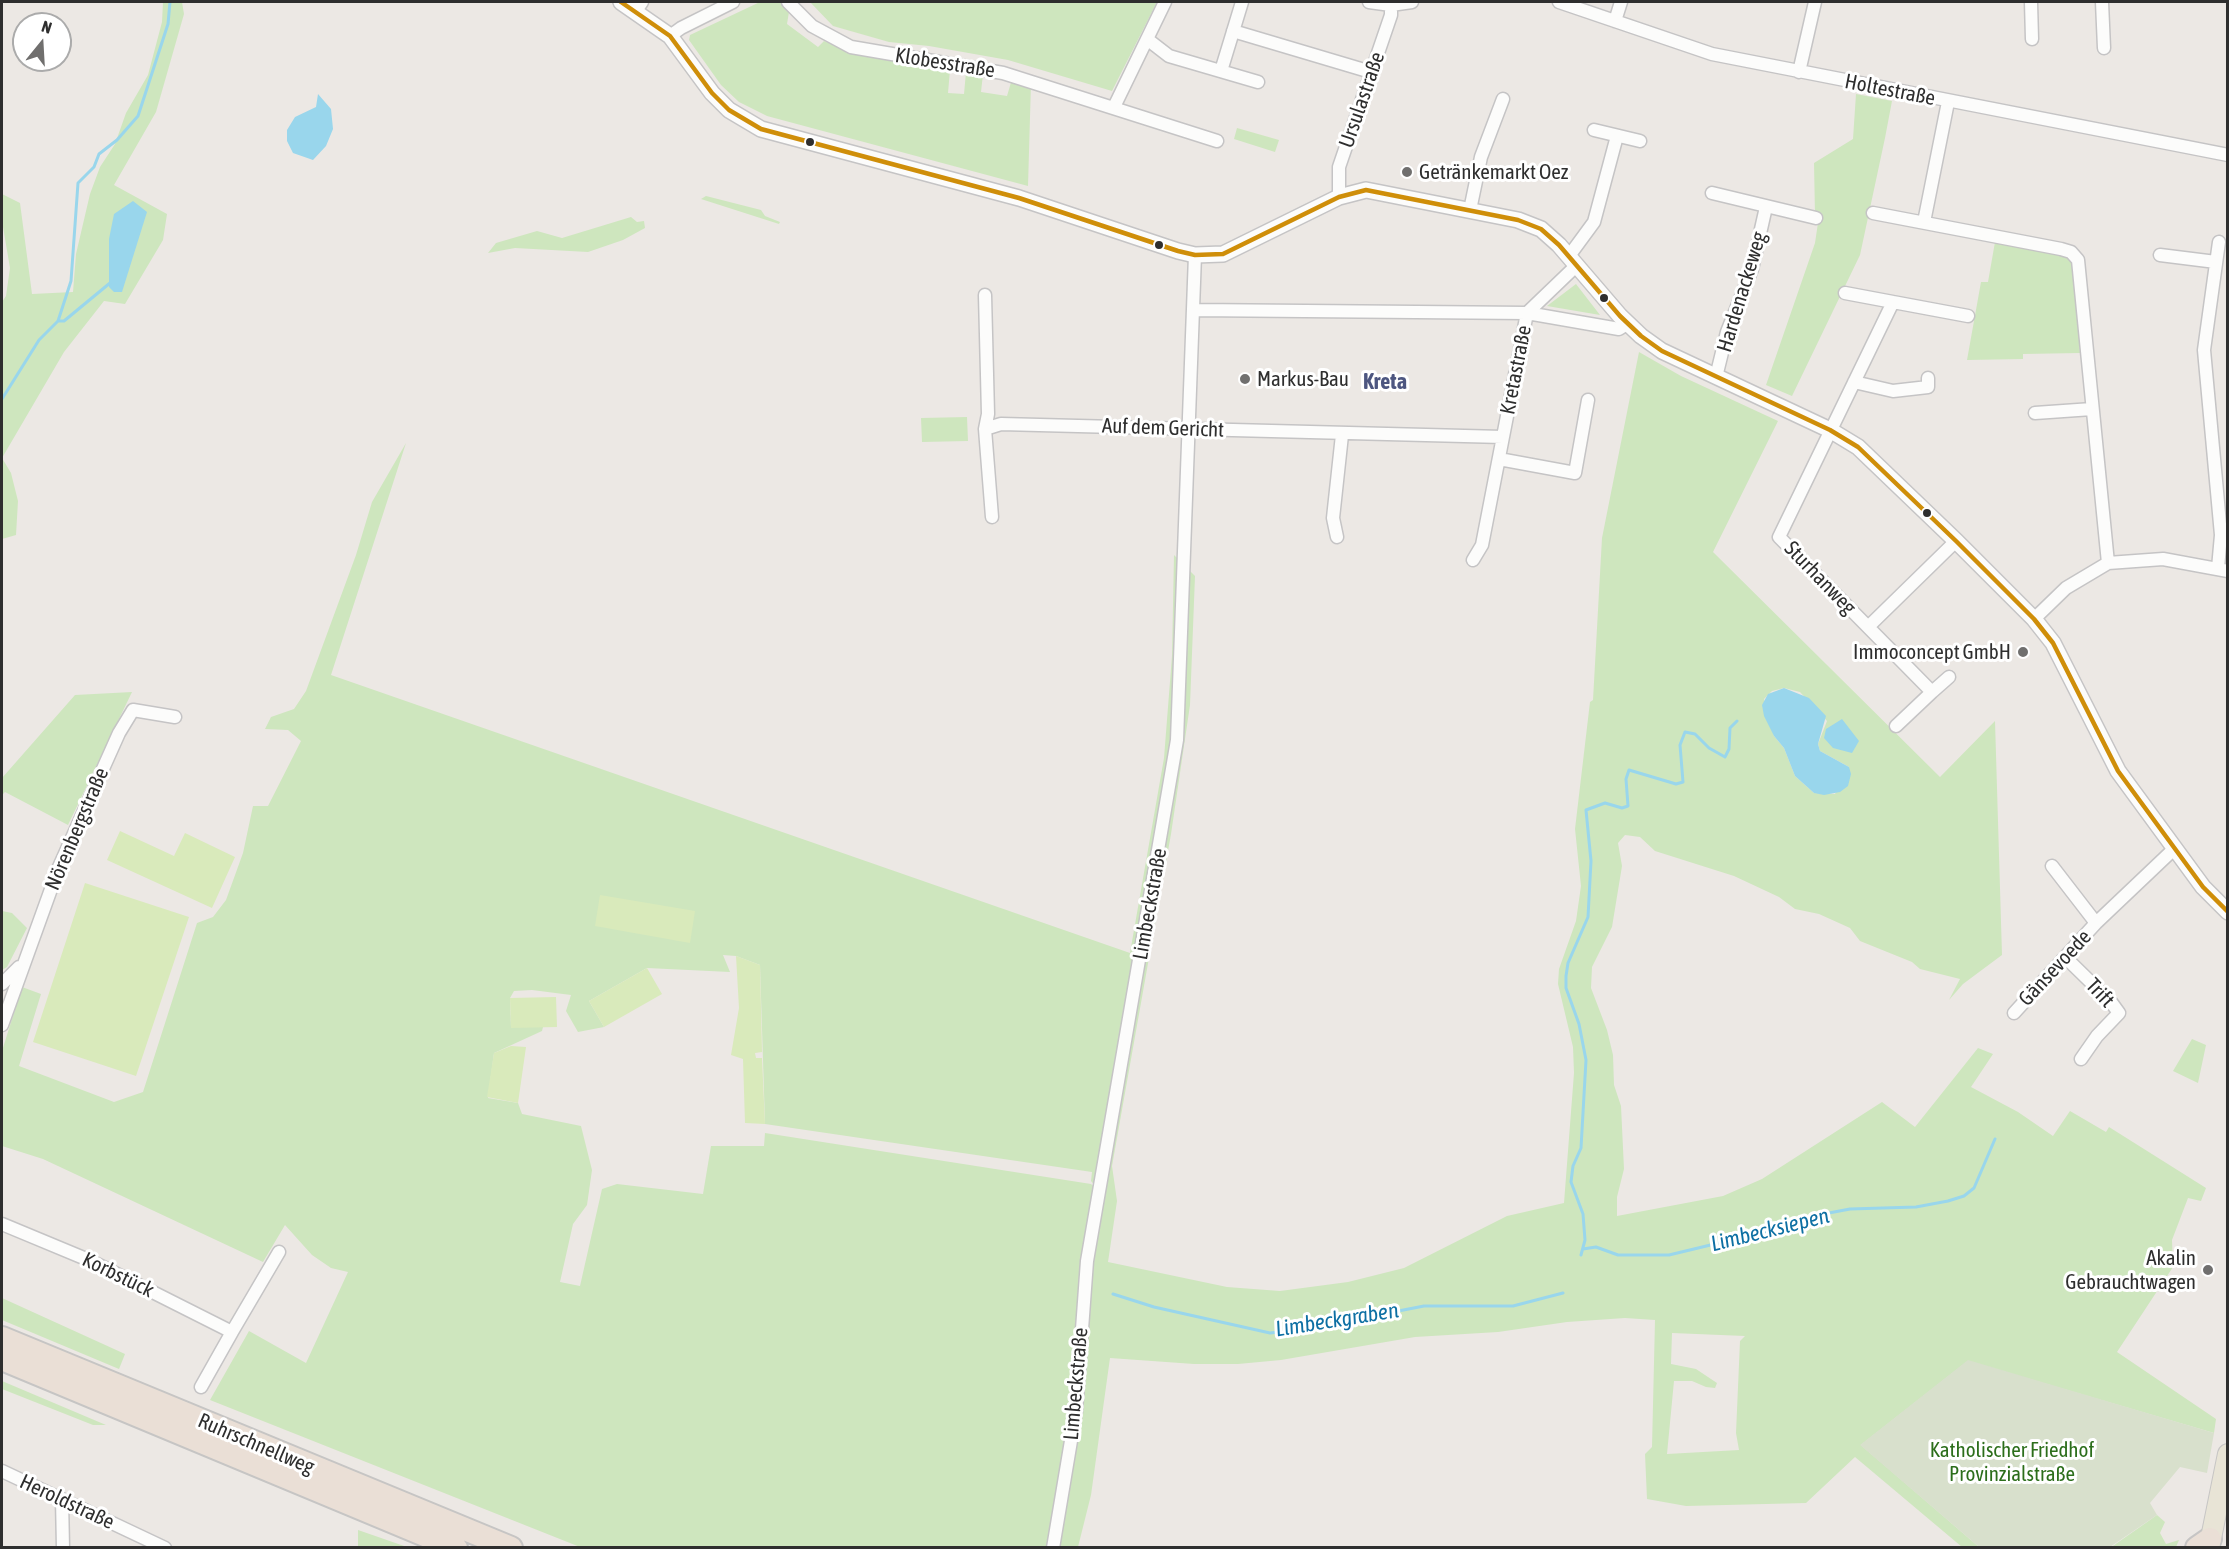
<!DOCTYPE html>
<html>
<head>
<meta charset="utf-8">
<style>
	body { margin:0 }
	#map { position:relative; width:2229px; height:1549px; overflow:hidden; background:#ece8e4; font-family:"Asap Condensed",sans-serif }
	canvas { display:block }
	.frame { position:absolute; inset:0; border:3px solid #2e2e2e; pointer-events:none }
	.north { position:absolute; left:12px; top:12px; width:60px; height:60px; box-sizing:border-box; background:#fff; border:2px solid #ababab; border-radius:50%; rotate:18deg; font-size:16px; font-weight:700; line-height:24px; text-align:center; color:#2e2e2e }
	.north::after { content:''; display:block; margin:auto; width:21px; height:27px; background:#706f6e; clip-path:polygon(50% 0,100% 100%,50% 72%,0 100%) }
</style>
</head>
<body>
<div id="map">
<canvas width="2229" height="1549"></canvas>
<div class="frame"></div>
<div class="north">N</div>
</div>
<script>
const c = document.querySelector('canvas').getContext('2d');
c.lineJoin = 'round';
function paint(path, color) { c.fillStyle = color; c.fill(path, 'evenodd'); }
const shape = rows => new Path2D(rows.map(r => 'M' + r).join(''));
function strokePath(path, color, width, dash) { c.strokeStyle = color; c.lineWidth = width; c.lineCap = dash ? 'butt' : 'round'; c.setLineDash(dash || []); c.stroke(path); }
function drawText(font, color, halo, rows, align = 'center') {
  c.font = font + ' "Asap Condensed",sans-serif'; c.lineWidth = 6; c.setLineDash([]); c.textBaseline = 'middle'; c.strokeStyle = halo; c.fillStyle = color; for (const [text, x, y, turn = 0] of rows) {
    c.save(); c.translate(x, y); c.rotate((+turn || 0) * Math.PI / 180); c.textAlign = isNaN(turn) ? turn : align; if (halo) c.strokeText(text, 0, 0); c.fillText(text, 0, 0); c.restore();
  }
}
const green = shape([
	[163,2,182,2,184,14,156,112,114,185,167,214,163,240,125,304,104,301,64,352,2,458,11,473,18,501,16,535,2,539,2,302,6,296,10,268,2,221,2,194,20,203,32,294,73,292,76,254,90,194,100,167,115,144,126,113,148,75,162,22],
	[760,2,780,2,789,12,787,24,818,47,824,41,858,55,950,70,948,93,964,94,966,72,983,74,981,92,1007,96,1012,79,1031,83,1028,186,767,116,739,102,721,85,689,40,690,35],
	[810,2,1157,2,1112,91,1008,60,929,46,889,42,833,26],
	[1856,94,1892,101,1885,138,1860,255,1792,396,1766,385,1815,243,1819,216,1815,215,1814,163,1853,139],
	[1237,128,1279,140,1275,152,1234,139],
	[706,196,761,210,765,216,780,222,779,224,701,199],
	[631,217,637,222,644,221,645,228,623,240,588,252,515,248,488,253,496,243,537,231,562,238],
	[1995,242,2069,255,2075,262,2080,353,2023,354,2023,359,1967,360,1981,282,1988,282],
	[1576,284,1600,315,1547,306],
	[1639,352,1681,376,1778,421,1713,552,1940,777,1995,721,2002,955,1963,984,1949,1000,1960,979,1920,969,1912,962,1860,941,1850,928,1819,914,1795,909,1779,897,1734,876,1655,851,1640,837,1625,835,1618,843,1622,866,1612,927,1592,967,1591,988,1607,1030,1613,1055,1614,1085,1621,1106,1624,1169,1617,1197,1617,1216,1723,1196,1762,1179,1882,1102,1915,1127,1978,1048,1993,1054,1971,1087,2018,1112,2053,1136,2070,1111,2106,1132,2109,1127,2206,1188,2201,1201,2188,1198,2172,1240,2173,1267,2117,1352,2216,1419,2214,1433,1968,1361,1861,1445,1979,1547,1962,1547,1855,1457,1806,1503,1686,1506,1647,1499,1645,1454,1652,1447,1655,1320,1625,1318,1567,1322,1498,1332,1415,1337,1281,1360,1238,1364,1194,1364,1110,1358,1091,1495,1078,1547,580,1547,210,1400,249,1331,306,1363,348,1272,331,1268,312,1255,285,1225,263,1262,43,1159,2,1146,2,1051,22,987,41,994,19,1066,114,1102,143,1092,197,923,213,917,226,900,243,853,253,806,268,806,301,741,288,730,265,729,271,717,294,709,306,691,356,555,372,502,406,443,331,675,1130,953,1164,758,1172,656,1174,555,1195,576,1190,705,1171,834,1112,1166,1117,1201,1108,1262,1227,1287,1280,1291,1348,1282,1404,1268,1507,1216,1564,1203,1574,1073,1573,1047,1558,984,1559,969,1576,921,1581,886,1575,829,1590,702,1593,700,1602,538],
	[1784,688,1800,692,1827,721,1818,744,1820,751,1849,767,1835,794,1814,793,1795,776,1784,748,1774,736,1764,699,1772,691],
	[723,955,736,956,760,965,765,1124,1092,1172,1091,1181,1102,1194,1091,1184,765,1133,764,1146,711,1146,703,1194,617,1184,602,1189,580,1286,560,1282,573,1224,587,1205,592,1170,581,1126,522,1114,518,1103,488,1098,494,1053,542,1031,543,1027,511,1027,510,998,514,991,532,990,571,995,566,1011,578,1032,604,1027,589,1001,647,968,730,972],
	[1672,1333,1745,1336,1740,1341,1736,1433,1739,1450,1667,1454,1674,1381,1692,1381,1706,1387,1715,1388,1717,1383,1696,1369,1671,1364],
	[967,417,968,441,922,442,921,418],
	[132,692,68,825,5,792,2,795,2,778,75,695],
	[2,911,12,913,27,928,7,967,2,970],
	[2192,1039,2206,1045,2198,1083,2173,1071],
	[2,1298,125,1354,119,1369,2,1320],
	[2,1381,106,1425,93,1425,2,1389],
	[2157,1515,2165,1522,2160,1533,2166,1544,2179,1540,2176,1547,2110,1548],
	[358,1530,407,1547,358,1547]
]);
const cemetery = shape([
	[1968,1360,2214,1433,2207,1473,2180,1467,2150,1503,2157,1515,2110,1547,1979,1547,1860,1445]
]);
const pitch = shape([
	[120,831,174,856,185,833,235,857,212,908,107,860],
	[85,883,189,917,136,1076,33,1042],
	[600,895,695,911,690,943,595,926],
	[736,956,760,965,762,1052,755,1053,756,1058,762,1058,765,1124,745,1123,743,1059,731,1055,739,1008],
	[647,968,662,994,604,1027,589,1001],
	[556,997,557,1027,511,1028,510,998],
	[511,1046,526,1047,518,1103,487,1097,494,1053]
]);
const water = shape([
	[318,94,331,109,333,129,326,146,313,160,293,153,287,141,287,130,295,117,316,107],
	[133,201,147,212,122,292,114,292,109,287,109,239,114,214],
	[1784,688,1809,698,1826,716,1818,744,1820,751,1849,767,1851,774,1848,786,1840,792,1824,795,1814,793,1795,776,1784,748,1774,736,1764,716,1762,705,1768,694],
	[1842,719,1859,741,1852,753,1833,748,1824,738,1826,729]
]);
const stream = shape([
	[58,321,64,321,110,283],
	[2,399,39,340,58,321,71,281,78,183,94,167,99,154,117,140,138,116,168,24,170,2],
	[1583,1249,1596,1247,1618,1255,1669,1255,1777,1229,1813,1216,1850,1209,1916,1207,1948,1201,1964,1196,1974,1188,1995,1139],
	[1581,1255,1585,1240,1583,1214,1571,1182,1573,1166,1581,1148,1586,1060,1579,1024,1566,988,1566,976,1568,963,1588,917,1591,861,1586,810,1605,803,1622,808,1628,806,1626,779,1629,770,1676,784,1683,782,1680,745,1685,732,1695,734,1709,748,1725,757,1729,749,1730,728,1737,721],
	[1113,1294,1154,1307,1270,1333,1306,1329,1424,1306,1513,1306,1563,1293]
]);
const minor = shape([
	[788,2,812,26,851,47,1003,73,1217,141],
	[1369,2,1391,5,1412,2],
	[1559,2,1712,54,2228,155],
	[2031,2,2032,39],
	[2102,2,2104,48],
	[636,11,642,2],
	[1615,21,1621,2],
	[1233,31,1371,72],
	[670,36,681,28,733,2],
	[1147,39,1169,56,1258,82],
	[1221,71,1242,2],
	[1799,72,1815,2],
	[1114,107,1165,2],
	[1594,130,1640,141],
	[1712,193,1816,218],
	[1339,197,1339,167,1391,15,1391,5],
	[1470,210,1481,157,1503,99],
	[1873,213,2061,249,2071,252,2078,260,2108,563],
	[1924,222,1948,102],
	[2160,255,2216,262],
	[1569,256,1594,222,1617,136],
	[1845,293,1893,302],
	[985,295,988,414,985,429,992,517],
	[1194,310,1527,313,1619,329,1627,324],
	[1716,377,1727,332,1752,269,1766,207],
	[1854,382,1893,391,1928,387,1928,378],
	[2035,413,2092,409],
	[985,429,1001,424,1503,437],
	[1499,459,1575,473,1588,400],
	[1337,537,1333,518,1342,435],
	[1956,541,1868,627,1779,537,1893,302,1968,316],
	[1473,560,1482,545,1527,313,1577,265],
	[2218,568,2221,535,2204,350,2219,242],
	[2034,619,2066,588,2108,563,2163,559,2228,571],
	[1868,627,1932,692,1896,726],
	[1932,692,1949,677],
	[2052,866,2096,923],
	[2065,957,2111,1002,2119,1013,2097,1036,2081,1059],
	[2,984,19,967],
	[2014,1013,2096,923,2175,848],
	[2,1025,59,867,119,733,133,710,175,717],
	[2,1224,91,1261,232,1332,279,1252],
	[201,1387,232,1332],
	[2,1471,165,1548],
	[62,1499,63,1548],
	[1053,1548,1076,1411,1087,1261,1177,740,1195,255]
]);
const tertiary = shape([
	[621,2,670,36,712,93,729,110,761,129,1019,198,1178,251,1195,255,1223,254,1339,197,1366,190,1518,220,1541,229,1559,245,1620,316,1641,336,1662,351,1830,430,1858,447,1956,541,2034,619,2053,643,2118,771,2203,887,2228,912]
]);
const primary = shape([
	[2209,1548,2228,1454]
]);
const motorway = shape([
	[2,1338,511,1548],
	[2,1359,456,1548],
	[2197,1548,2210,1539]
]);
const bus1 = shape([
	[621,2,670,36,712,93,729,110,761,129,1019,198,1178,251,1195,255,1223,254,1339,197,1366,190,1518,220,1541,229,1559,245,1620,316,1641,336,1662,351,1830,430,1858,447,1956,541,2034,619,2053,643,2118,771,2203,887,2228,912]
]);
const markers = [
	[810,142,5,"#2e2e2e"],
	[1407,172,6,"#706f6e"],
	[1159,245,5,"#2e2e2e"],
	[1604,298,5,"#2e2e2e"],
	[1245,379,6,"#706f6e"],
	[1927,513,5,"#2e2e2e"],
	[2023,652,6,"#706f6e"],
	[2208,1270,6,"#706f6e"]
];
const streetNames = [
	["Klobesstraße",945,63,9],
	["Holtestraße",1890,90,11],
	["Ursulastraße",1362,100,-71],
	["Hardenackeweg",1742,292,-73],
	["Kretastraße",1516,370,-79],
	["Auf dem Gericht",1163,428,2],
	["Sturhanweg",1820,578,46],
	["Nörenbergstraße",77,829,-67],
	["Limbeckstraße",1150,904,-80],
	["Gänsevoede",2055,968,-47],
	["Trift",2100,993,47],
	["Korbstück",118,1275,26],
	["Limbeckstraße",1076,1384,-85],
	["Ruhrschnellweg",256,1444,23],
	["Heroldstraße",67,1502,25]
];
const poiNames = [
	["Getränkemarkt Oez",1419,172],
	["Markus-Bau",1257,379],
	["Immoconcept GmbH",2011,652,"right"],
	["Akalin",2196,1258,"right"],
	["Gebrauchtwagen",2196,1282,"right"]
];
const parkNames = [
	["Katholischer Friedhof",2012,1450],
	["Provinzialstraße",2012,1474]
];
const neighbourhoodNames = [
	["Kreta",1385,382]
];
const waterNames = [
	["Limbecksiepen",1770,1230,-14],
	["Limbeckgraben",1337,1320,-9]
];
paint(green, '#cee6be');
paint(cemetery, '#d8e0cc');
paint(pitch, '#d9eabb');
paint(water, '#99d6ec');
strokePath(stream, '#99d6ec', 3);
strokePath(minor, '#c5c4c5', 15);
strokePath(tertiary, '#c5c4c5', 18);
strokePath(primary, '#c6c5c4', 22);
strokePath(motorway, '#c6c5c4', 26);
strokePath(minor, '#fcfcfb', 12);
strokePath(tertiary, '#fcfcfb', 15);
strokePath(primary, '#e8e4d6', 20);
strokePath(motorway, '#eadfd6', 22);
strokePath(bus1, '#cf8e09', 4.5);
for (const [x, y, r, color] of markers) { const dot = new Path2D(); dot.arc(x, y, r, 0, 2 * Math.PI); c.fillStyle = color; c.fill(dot); strokePath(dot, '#fff', 2); }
drawText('21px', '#2e2e2e', '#fff', streetNames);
drawText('21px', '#2e2e2e', '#fff', poiNames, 'left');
drawText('21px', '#2c6e1b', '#fff', parkNames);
drawText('bold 22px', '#4d5680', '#fff', neighbourhoodNames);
drawText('italic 22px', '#0d6fa3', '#fff', waterNames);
</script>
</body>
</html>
